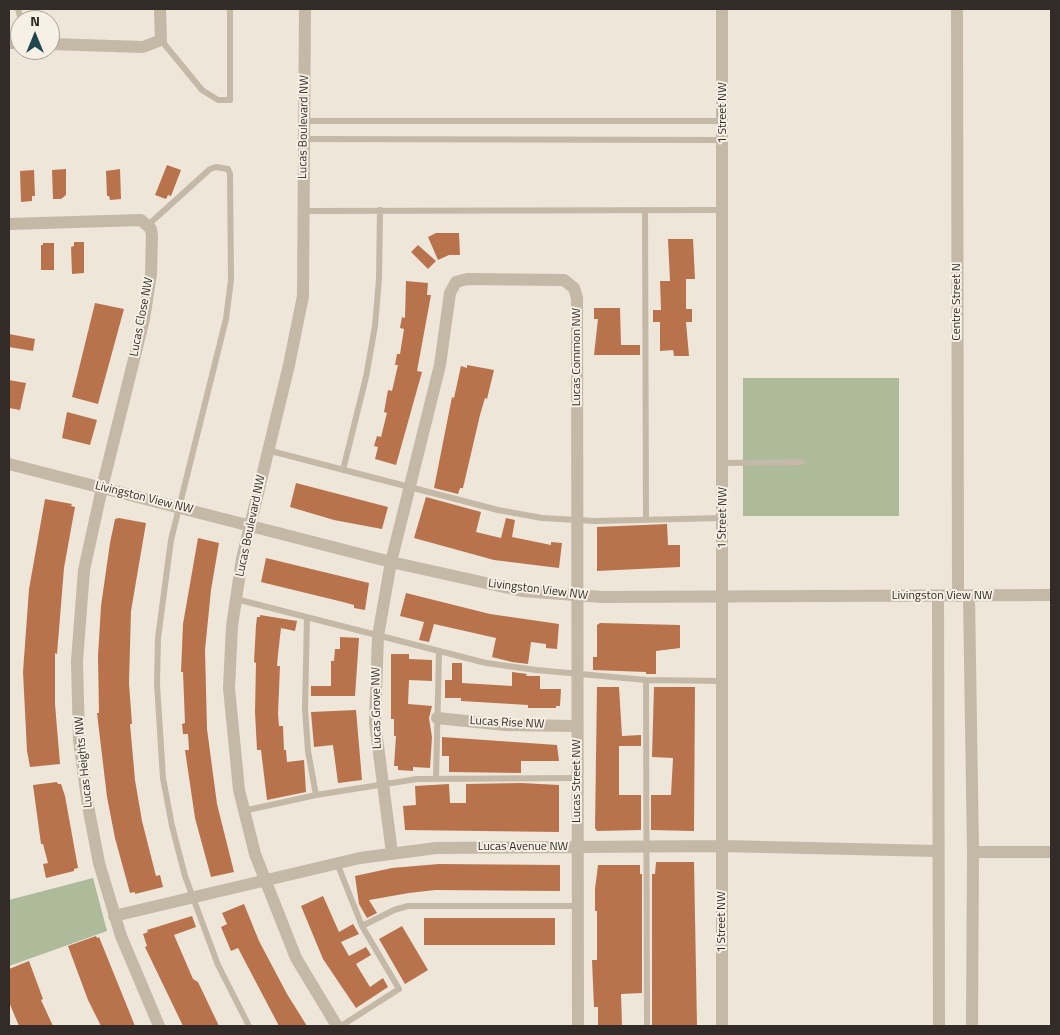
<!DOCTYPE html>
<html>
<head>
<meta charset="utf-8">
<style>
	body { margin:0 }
	#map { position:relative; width:1060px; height:1035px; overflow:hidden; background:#eee6d9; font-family:"Titillium Web",sans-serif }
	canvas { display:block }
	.frame { position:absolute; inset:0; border:10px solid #322b27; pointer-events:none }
	.north { position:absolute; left:10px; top:10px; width:50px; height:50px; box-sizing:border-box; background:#f6f0e5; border:1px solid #a8a199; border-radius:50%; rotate:0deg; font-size:14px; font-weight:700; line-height:20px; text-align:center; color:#322b27 }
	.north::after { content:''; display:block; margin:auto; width:18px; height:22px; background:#21464e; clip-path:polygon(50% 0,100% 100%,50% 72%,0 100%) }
</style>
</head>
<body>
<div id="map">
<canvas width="1060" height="1035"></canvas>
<div class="frame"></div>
<div class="north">N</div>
</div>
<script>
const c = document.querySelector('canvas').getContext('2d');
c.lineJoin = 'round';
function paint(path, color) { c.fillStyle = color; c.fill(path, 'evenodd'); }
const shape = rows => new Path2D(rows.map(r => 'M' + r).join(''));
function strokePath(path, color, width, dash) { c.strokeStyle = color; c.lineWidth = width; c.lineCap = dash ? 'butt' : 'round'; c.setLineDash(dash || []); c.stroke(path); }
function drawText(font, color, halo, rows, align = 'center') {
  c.font = font + ' "Titillium Web",sans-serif'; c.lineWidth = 4; c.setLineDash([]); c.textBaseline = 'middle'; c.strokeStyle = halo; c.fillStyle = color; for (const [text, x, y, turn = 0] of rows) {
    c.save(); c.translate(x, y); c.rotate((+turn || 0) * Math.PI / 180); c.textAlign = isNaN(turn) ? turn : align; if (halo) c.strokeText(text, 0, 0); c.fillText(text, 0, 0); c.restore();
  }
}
const green = shape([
	[743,378,899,378,899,516,743,516],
	[93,878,107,931,9,966,9,900]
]);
const building = shape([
	[167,165,181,170,171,196,168,195,166,199,155,195],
	[66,169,66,195,61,199,53,199,52,170],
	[120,169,121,199,110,200,109,196,107,196,106,171],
	[34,170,35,196,32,196,32,201,21,202,20,171],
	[436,233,459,233,460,255,449,255,438,260,428,237],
	[668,239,693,239,695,279,686,279,686,309,692,309,692,322,686,322,689,356,674,356,673,350,660,351,660,322,653,322,653,310,661,310,660,281,670,281],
	[74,242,84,242,84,273,72,274,71,247,74,246],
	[43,243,54,243,54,270,41,270,41,245,43,245],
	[418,245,436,261,428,269,411,252],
	[406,281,428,283,427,295,431,295,417,371,422,372,396,465,375,459,378,447,374,446,377,436,381,437,387,413,384,412,388,390,392,391,398,365,395,365,397,354,400,354,404,329,400,328,402,317,405,318],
	[95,303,124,309,98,404,72,397],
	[594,308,620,308,621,345,640,345,640,355,594,355,598,319,594,319],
	[9,334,35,339,33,351,9,347],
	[467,365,494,370,487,399,485,398,480,415,463,488,460,488,458,494,434,488,452,397,454,398,461,366,467,368],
	[9,380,26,383,20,410,9,408],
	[67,412,97,420,90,445,62,438],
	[296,483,388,507,382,529,334,520,290,507],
	[426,497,481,512,476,532,501,538,506,518,515,520,512,537,551,545,551,542,562,543,559,568,494,560,414,538],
	[45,499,72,504,71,506,75,507,64,568,57,654,55,653,55,704,60,764,30,767,27,751,23,672,29,589],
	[119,518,146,523,131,611,129,683,132,724,130,724,135,780,142,821,156,876,160,875,163,887,135,894,135,892,130,893,115,838,107,797,97,713,99,713,98,656,101,606,110,543,115,519],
	[667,524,668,545,680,545,680,567,597,571,597,527],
	[198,538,219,543,211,590,205,650,207,729,217,804,234,872,211,877,195,818,185,750,189,750,188,734,183,734,182,724,185,723,183,672,181,672,183,624],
	[266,558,369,583,365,610,354,608,354,605,343,602,261,582],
	[406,593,490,614,559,624,557,649,546,648,546,644,531,642,528,664,512,662,492,657,496,638,434,624,429,642,419,640,424,622,400,616],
	[260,615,297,621,295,631,281,628,278,654,277,666,280,666,278,714,279,726,283,726,284,750,286,750,287,762,304,760,306,792,267,800,261,750,257,750,255,712,256,663,254,662,256,625,257,617,260,617],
	[600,623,680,625,680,648,656,651,656,674,646,674,646,672,593,670,593,657,597,657,597,625],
	[340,637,359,638,355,696,311,696,311,686,331,686,331,661,334,661,335,649,340,649],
	[391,654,409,654,409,659,432,660,432,681,409,680,408,704,432,706,429,718,432,737,430,768,413,767,413,771,398,770,398,766,394,766,396,736,394,736,394,719,391,719],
	[452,663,462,663,462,683,512,686,512,672,527,674,526,676,540,676,540,689,561,689,560,706,556,706,556,708,528,708,528,705,478,702,461,701,461,698,445,698,445,680,452,680],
	[597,687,619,687,622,736,641,735,641,746,619,746,619,795,641,795,641,830,597,831,595,828],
	[654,687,695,687,694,831,651,830,651,795,671,795,673,758,652,757],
	[356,710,362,780,338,783,333,745,314,747,311,712],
	[442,737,557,745,559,761,521,761,521,773,449,772,449,756,442,756],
	[57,782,58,784,61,784,65,796,78,868,74,869,74,871,46,878,43,864,48,863,43,844,41,844,33,785],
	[521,783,559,785,559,832,405,830,403,806,416,805,415,786,449,784,450,803,466,803,466,784],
	[656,862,694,862,697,1026,652,1026,652,874,655,874],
	[439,864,560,865,560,891,435,890,409,893,369,900,377,913,367,918,359,904,355,876,392,868],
	[598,865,640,865,640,874,642,874,642,993,621,994,622,1026,598,1026,598,1007,594,1007,592,960,597,960,597,911,595,911,595,889],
	[323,896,339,932,353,924,359,934,341,942,349,956,366,947,371,955,356,964,370,987,383,978,388,987,356,1008,323,959,301,906],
	[244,904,259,941,287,994,307,1026,279,1026,238,948,231,951,221,927,227,924,222,913],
	[192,916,196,927,174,935,193,979,198,982,219,1026,183,1026,145,947,147,946,143,934,148,932,147,930],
	[424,918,555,918,555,945,424,945],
	[402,926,428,970,405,984,379,939],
	[96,936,97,938,99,937,135,1026,101,1026,88,1000,68,946],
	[29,961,43,999,41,1000,53,1026,19,1026,9,1002,9,969]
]);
const service = shape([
	[18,9,21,20],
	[161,40,202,90,218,100,230,100,230,9],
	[304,121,723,121],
	[304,139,723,140],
	[645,210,646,520],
	[303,211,723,210],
	[148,225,210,169,216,167,228,169,230,174,231,280,226,319,171,540,158,638,157,684,163,778,172,826,185,876,218,965,249,1026],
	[267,450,498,510,542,518,595,521,723,518],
	[723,463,802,462],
	[343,470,366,377,375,326,379,279,380,210],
	[236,599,486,663,536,670,646,680,722,681],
	[307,617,305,709,308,751,316,795],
	[646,680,647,1026],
	[436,779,439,652],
	[243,811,316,795,417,779,577,778],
	[337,863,362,926,399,989,341,1026],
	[362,926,394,910,408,906,577,906]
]);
const minor = shape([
	[305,9,303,296,289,365,242,559,232,626,229,688,239,790,255,854,296,958,337,1026],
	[9,43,20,43],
	[50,44,143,47,161,40,160,9],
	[9,224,141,220,151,229,152,236,151,274,144,319,102,488,84,570,77,661,79,740,88,806,99,863,121,936,159,1026],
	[9,464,391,562,522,591,602,597,1051,595],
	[938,596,939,1026],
	[969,596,973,852,972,1026],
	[437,718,505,725,576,726],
	[973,852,1051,852],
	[392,853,375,723,378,636,391,562,440,365,450,293,456,282,467,279,564,280,574,288,577,298,578,1026],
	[114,916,360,858,436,848,722,846,938,851],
	[722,1026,722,9]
]);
const tertiary = shape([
	[957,9,958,596]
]);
const streetNames = [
	["1 Street NW",723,113,-90],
	["Lucas Boulevard NW",304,127,-89],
	["Centre Street N",957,302,-90],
	["Lucas Close NW",142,317,-79],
	["Lucas Common NW",577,357,-90],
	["Livingston View NW",144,498,14],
	["1 Street NW",723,518,-89],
	["Lucas Boulevard NW",251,526,-78],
	["Livingston View NW",538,590,7],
	["Livingston View NW",942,596],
	["Lucas Grove NW",377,708,-91],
	["Lucas Rise NW",507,723,3],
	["Lucas Heights NW",84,762,-96],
	["Lucas Street NW",577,781,-90],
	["Lucas Avenue NW",523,847],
	["1 Street NW",722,922,-90]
];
paint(green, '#adbb9b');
paint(building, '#b8734d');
strokePath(service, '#c4b8a7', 6);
strokePath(minor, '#c4b8a7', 12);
strokePath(tertiary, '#c4b8a7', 12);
drawText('12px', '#322b27', '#f6f0e5', streetNames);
</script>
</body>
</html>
